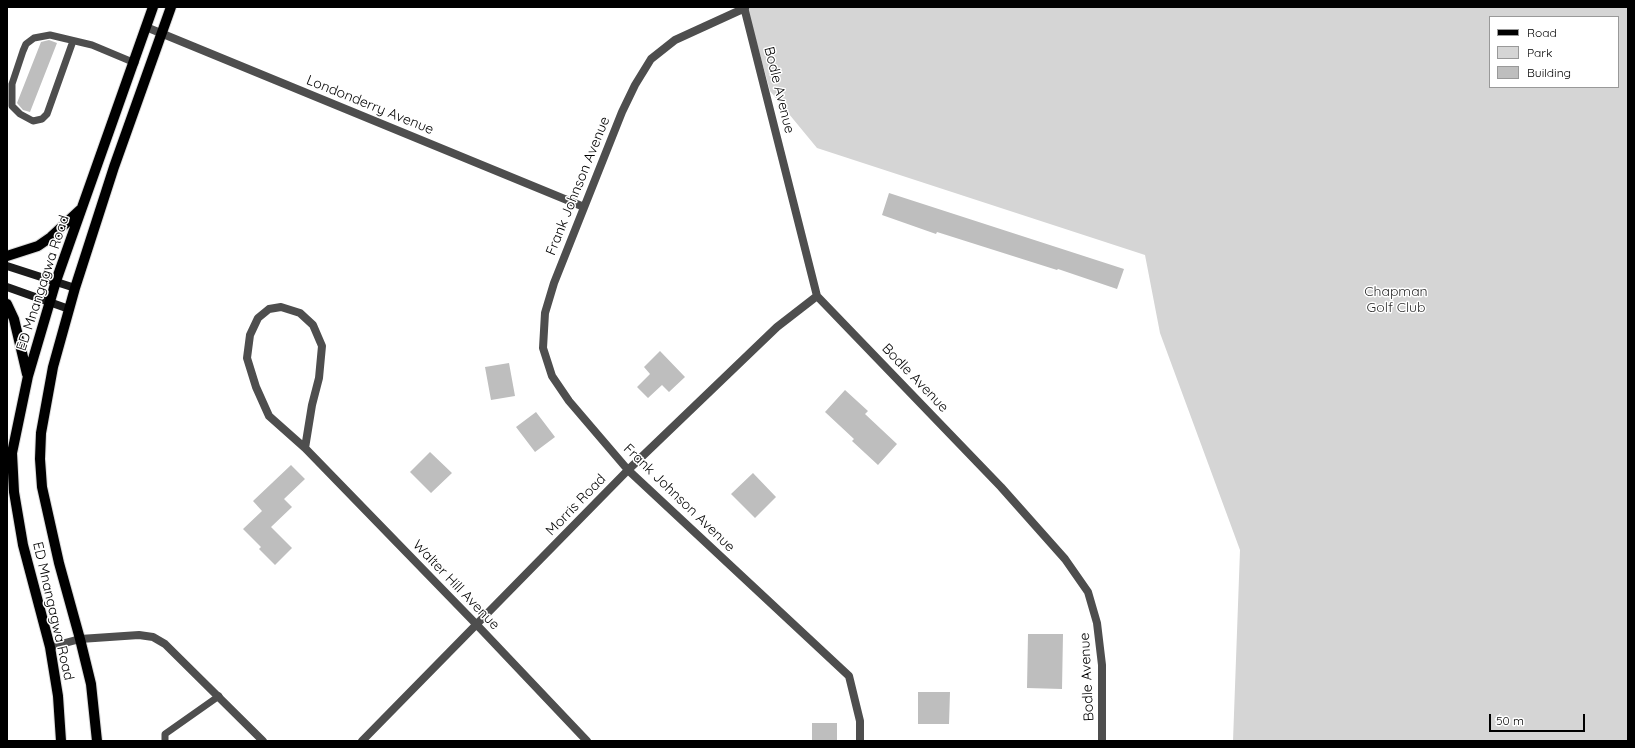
<!DOCTYPE html>
<html>
<head>
<meta charset="utf-8">
<style>
	body { margin:0 }
	#map { position:relative; width:1635px; height:748px; overflow:hidden; background:#fff; font-family:Quicksand,sans-serif }
	canvas { display:block }
	.frame { position:absolute; inset:0; border:8px solid #000; pointer-events:none }
	.legend { position:absolute; left:1489px; top:16px; width:130px; height:72px; box-sizing:border-box; background:#fff; border:1px solid #999; margin:0; padding:5px 7px; list-style:none; font-size:12px; color:#000 }
	.legend li { display:flex; align-items:center; gap:8px; height:20px }
	.legend b { width:20px; border:1px solid #999 }
	.scale { position:absolute; left:1489px; top:714px; width:96px; height:18px; box-sizing:border-box; border:2px solid #000; border-top:0; padding-left:5px; font-size:12px; line-height:14px; white-space:nowrap; color:#000; -webkit-text-stroke:3px #fff; paint-order:stroke }
</style>
</head>
<body>
<div id="map">
<canvas width="1635" height="748"></canvas>
<div class="frame"></div>
<ul class="legend">
<li><b style="height:5px;background:#000"></b>Road</li>
<li><b style="height:11px;background:#d5d5d5"></b>Park</li>
<li><b style="height:11px;background:#bebebe"></b>Building</li>
</ul>
<div class="scale">50 m</div>
</div>
<script>
const c = document.querySelector('canvas').getContext('2d');
c.lineJoin = 'round';
function paint(path, color) { c.fillStyle = color; c.fill(path, 'evenodd'); }
const shape = rows => new Path2D(rows.map(r => 'M' + r).join(''));
function strokePath(path, color, width, dash) { c.strokeStyle = color; c.lineWidth = width; c.lineCap = dash ? 'butt' : 'round'; c.setLineDash(dash || []); c.stroke(path); }
function drawText(font, color, halo, rows, align = 'center') {
  c.font = font + ' Quicksand,sans-serif'; c.lineWidth = 3; c.setLineDash([]); c.textBaseline = 'middle'; c.strokeStyle = halo; c.fillStyle = color; for (const [text, x, y, turn = 0] of rows) {
    c.save(); c.translate(x, y); c.rotate((+turn || 0) * Math.PI / 180); c.textAlign = isNaN(turn) ? turn : align; if (halo) c.strokeText(text, 0, 0); c.fillText(text, 0, 0); c.restore();
  }
}
const green = shape([
	[747,7,1628,7,1628,741,1233,741,1240,550,1160,333,1145,255,817,148,770,91],
	[1490,17,1618,17,1618,87,1490,87]
]);
const building = shape([
	[49,40,57,43,30,112,23,110,17,103,41,42],
	[889,193,1124,269,1117,289,1058,269,1057,270,937,232,936,234,882,215],
	[660,351,685,377,669,392,662,385,648,398,637,387,650,374,644,367],
	[509,363,515,396,491,400,485,367],
	[845,390,868,411,865,414,897,444,878,465,852,441,854,439,825,412],
	[536,412,555,437,535,452,516,427],
	[430,452,452,473,431,493,410,472],
	[291,465,305,479,284,499,292,507,271,527,292,548,275,565,259,549,261,547,243,529,262,511,253,501],
	[753,473,776,497,755,518,731,494],
	[1028,634,1063,634,1062,689,1027,688],
	[918,692,950,692,949,724,918,724],
	[812,723,837,723,837,741,812,741]
]);
const lane = shape([
	[73,41,47,114,42,119,33,121,20,114,12,106,12,84,23,51,26,44,34,38,50,35,92,45,135,63],
	[165,741,165,734,219,696]
]);
const street = shape([
	[744,7,817,296,1001,487,1065,559,1088,592,1097,623,1102,665,1102,741],
	[745,8,675,40,651,59,635,85,622,112,554,283,545,313,543,348,552,376,569,401,628,470,849,676,860,721,860,741],
	[146,27,584,207],
	[305,448,312,405,319,378,322,346,313,325,300,313,281,307,269,309,258,318,250,335,247,358,256,387,269,416,305,448,477,625,587,741],
	[50,647,80,639,139,635,153,637,165,644,263,741],
	[362,741,628,470,777,327,817,296]
]);
const secondary = shape([
	[7,266,75,288],
	[7,287,69,309]
]);
const primary = shape([
	[7,256,38,246,51,237,80,210],
	[7,304,14,319,27,374],
	[61,741,58,696,50,647,23,545,14,492,12,453,28,376,56,281,153,7],
	[97,741,91,684,80,639,59,563,42,487,40,459,41,433,53,367,75,288,114,167,171,7]
]);
const streetNames = [
	["Bodle Avenue",779,90,76],
	["Londonderry Avenue",370,105,22],
	["Frank Johnson Avenue",578,186,-68],
	["ED Mnangagwa Road",43,283,-72],
	["Bodle Avenue",915,378,46],
	["Frank Johnson Avenue",679,498,44],
	["Morris Road",576,505,-46],
	["Walter Hill Avenue",456,585,46],
	["ED Mnangagwa Road",53,611,77],
	["Bodle Avenue",1087,677,-93]
];
const parkNames = [
	["Chapman",1396,292],
	["Golf Club",1396,308]
];
paint(green, '#d5d5d5');
paint(building, '#bebebe');
strokePath(primary, '#dbdbdb', 12);
strokePath(lane, '#4e4e4e', 7);
strokePath(street, '#4e4e4e', 8);
strokePath(secondary, '#1b1b1b', 8);
strokePath(primary, '#000', 10);
drawText('14px', '#000', '#fff', streetNames);
drawText('14px', '#2c2c2c', '#fff', parkNames);
</script>
</body>
</html>
